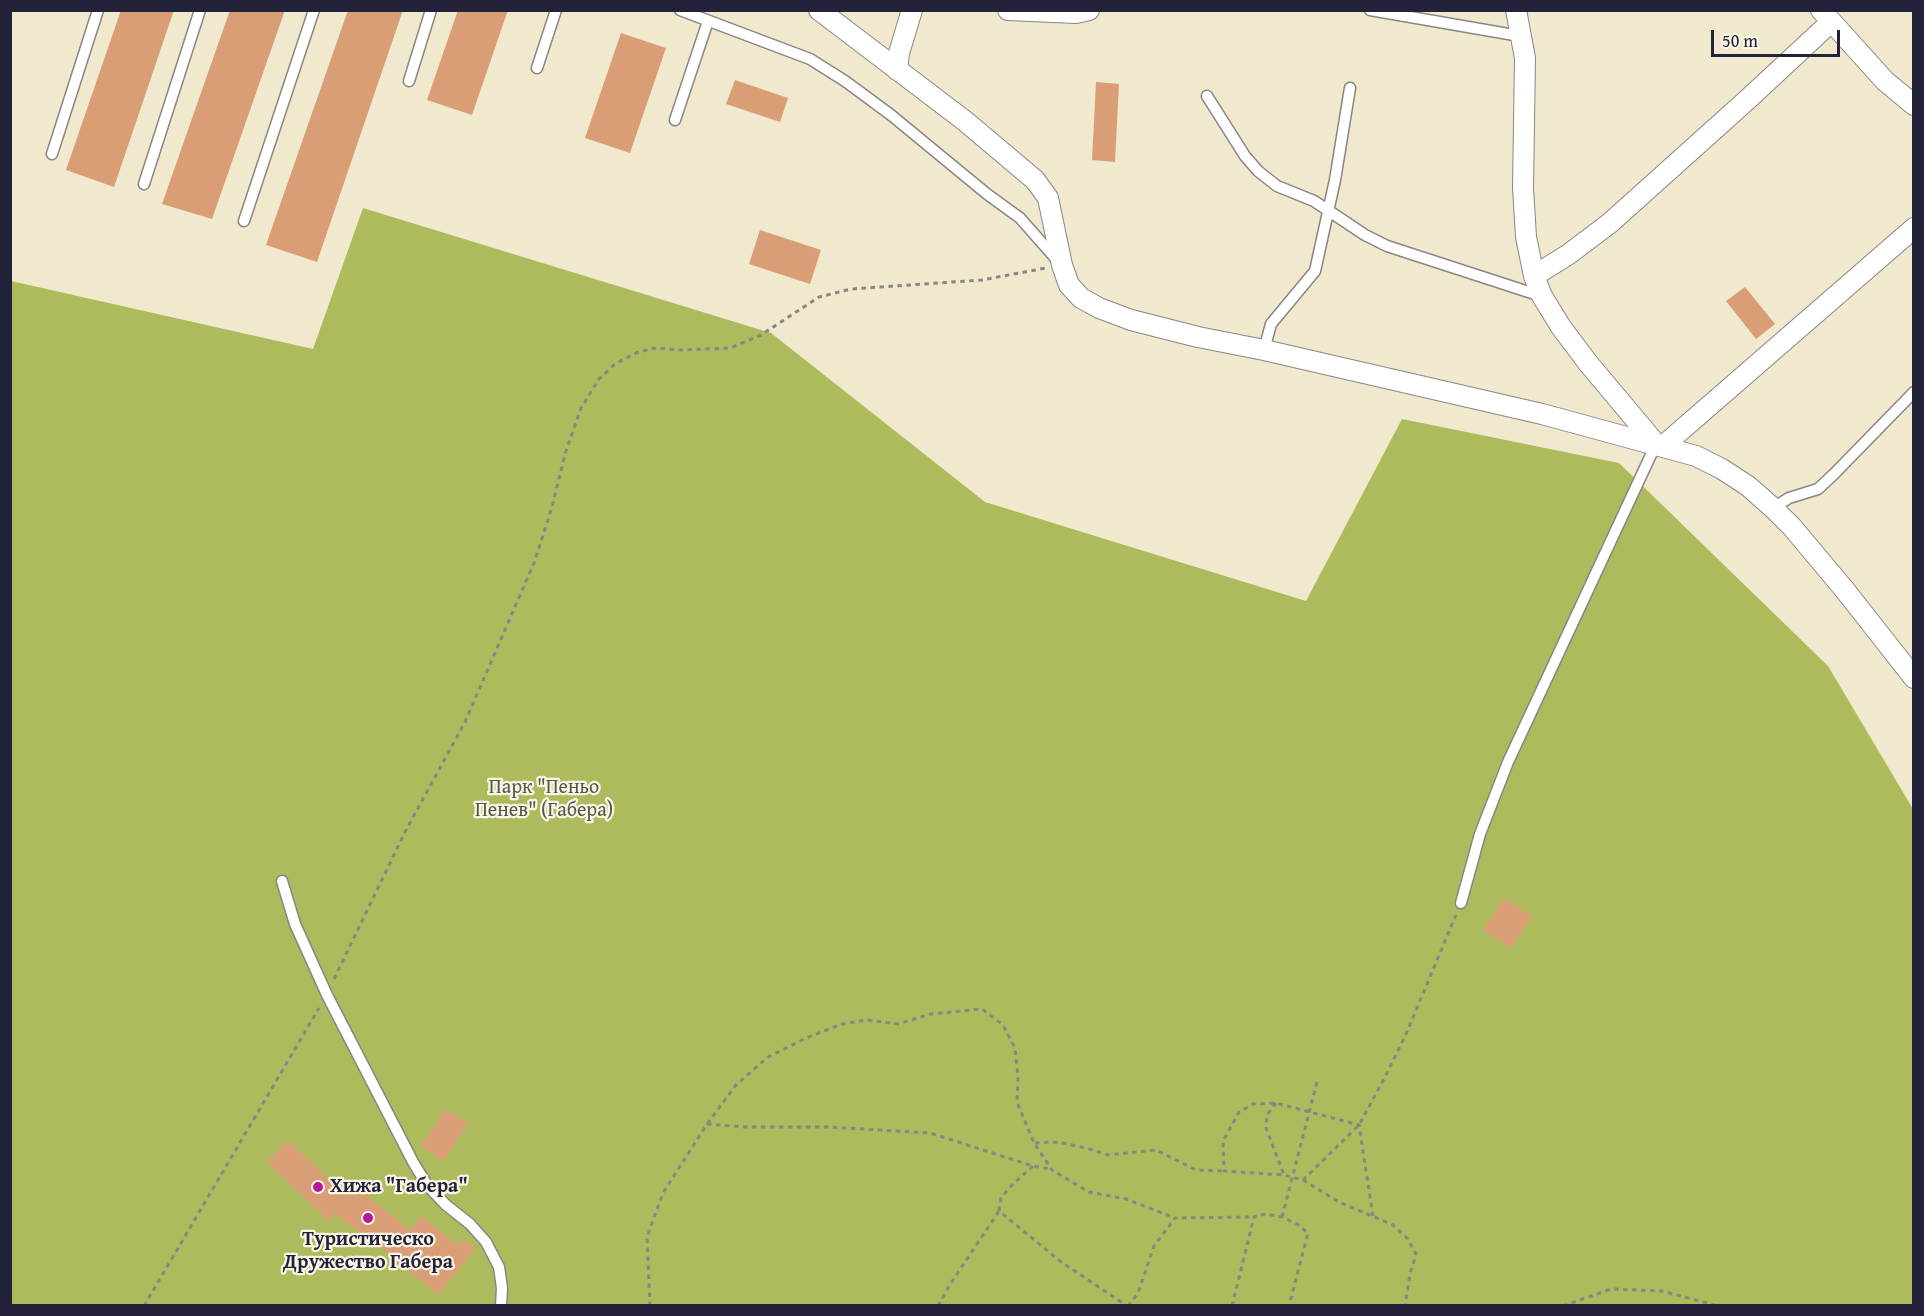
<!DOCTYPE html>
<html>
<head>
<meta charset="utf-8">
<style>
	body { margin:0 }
	#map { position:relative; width:1924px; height:1316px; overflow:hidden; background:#f0e9cd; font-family:"Gentium Book Plus",serif }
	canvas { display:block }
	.frame { position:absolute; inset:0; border:12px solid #22223b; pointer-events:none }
	.scale { position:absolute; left:1711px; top:30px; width:129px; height:27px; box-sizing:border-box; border:3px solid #22223b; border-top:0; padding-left:8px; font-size:18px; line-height:21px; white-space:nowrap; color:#22223b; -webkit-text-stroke:4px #fcf5e5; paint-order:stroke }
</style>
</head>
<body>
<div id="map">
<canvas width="1924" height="1316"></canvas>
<div class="frame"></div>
<div class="scale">50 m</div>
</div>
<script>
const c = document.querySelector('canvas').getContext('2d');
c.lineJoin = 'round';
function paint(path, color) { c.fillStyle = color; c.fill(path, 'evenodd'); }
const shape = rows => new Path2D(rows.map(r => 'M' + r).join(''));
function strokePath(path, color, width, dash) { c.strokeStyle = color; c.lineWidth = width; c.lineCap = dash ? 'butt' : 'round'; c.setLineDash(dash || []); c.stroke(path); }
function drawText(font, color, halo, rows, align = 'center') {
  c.font = font + ' "Gentium Book Plus",serif'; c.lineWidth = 4.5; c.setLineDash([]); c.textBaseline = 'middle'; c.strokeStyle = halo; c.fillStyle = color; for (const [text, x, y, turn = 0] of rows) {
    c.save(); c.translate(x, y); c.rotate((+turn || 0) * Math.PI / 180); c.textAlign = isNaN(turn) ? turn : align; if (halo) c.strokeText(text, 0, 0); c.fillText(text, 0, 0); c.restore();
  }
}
const green = shape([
	[363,208,771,333,985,502,1306,601,1402,419,1619,463,1828,666,1913,809,1913,1305,11,1306,11,281,313,349]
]);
const building = shape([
	[121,10,174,10,114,187,66,170],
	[230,10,285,10,212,219,162,204],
	[348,10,403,10,317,262,266,245],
	[458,10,508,10,472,115,427,100],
	[621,33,666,48,630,153,585,138],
	[735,80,788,98,780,122,726,104],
	[1096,82,1119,84,1115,162,1092,160],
	[760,230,821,250,810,284,749,264],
	[1745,287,1775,324,1756,339,1726,301],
	[1504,898,1532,916,1511,948,1483,930],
	[446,1109,468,1124,443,1161,421,1146],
	[288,1140,346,1196,354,1186,410,1230,421,1216,458,1245,463,1239,475,1248,439,1295,391,1258,392,1256,335,1214,329,1221,267,1162]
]);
const path = shape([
	[334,979,405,832,465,722,534,563,552,507,565,454,581,408,599,379,615,364,636,353,654,348,681,350,730,348,761,335,819,297,851,289,982,280,1046,268],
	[1276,1103,1267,1115,1266,1128,1284,1175],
	[707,1124,745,1127,830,1127,930,1133,1033,1166,1051,1169],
	[1035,1143,1050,1142,1063,1143,1090,1149,1108,1155,1156,1150,1196,1170,1224,1171],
	[1033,1166,1013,1184,1001,1198,999,1211,1060,1261,1127,1306],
	[1303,1180,1359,1125,1385,1077,1406,1034,1456,915],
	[1373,1216,1359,1125,1276,1103,1253,1104,1239,1112,1223,1141,1224,1171,1284,1175,1303,1180,1339,1202,1393,1225,1407,1238,1416,1254,1410,1274,1405,1306],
	[1282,1217,1317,1082],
	[144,1306,319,1008],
	[650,1306,647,1237,663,1193,707,1124,736,1085,768,1057,806,1038,842,1024,867,1020,898,1024,931,1014,982,1009,1003,1025,1015,1048,1018,1077,1017,1102,1034,1143,1052,1170,1089,1192,1126,1199,1175,1218],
	[938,1306,951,1283,999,1211],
	[1128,1306,1138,1293,1154,1246,1175,1218,1254,1217],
	[1232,1306,1254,1217,1266,1214,1282,1217,1297,1224,1308,1233,1289,1306],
	[1563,1306,1611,1289,1662,1291,1718,1306]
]);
const service = shape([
	[680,10,810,59,845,81,891,115,987,194,1020,218,1057,260],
	[1370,10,1520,36],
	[537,68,556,10],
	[409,81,431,10],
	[1207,96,1245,156,1258,171,1277,186,1314,201,1365,235,1387,246,1541,296],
	[675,120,708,21],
	[52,154,98,10],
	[144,184,200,10],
	[244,221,314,10],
	[1264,350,1271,324,1315,271,1335,180,1350,88],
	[1773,508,1789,498,1818,489,1834,474,1914,392],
	[282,881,295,924,327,995,413,1162,427,1185,446,1205,470,1224,486,1242,499,1267,502,1288,501,1306],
	[1461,903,1480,834,1508,762,1656,444]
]);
const minor = shape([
	[819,10,965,121,1035,180,1048,198,1062,265,1069,285,1081,298,1099,308,1131,320,1198,337,1264,350,1542,414,1696,456,1722,469,1748,486,1773,508,1792,527,1844,589,1914,678],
	[1008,10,1076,13,1089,10],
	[1516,10,1525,58,1523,188,1526,237,1534,276,1542,296,1561,327,1588,363,1656,444],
	[1821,10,1885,81,1914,105],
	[897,70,899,53,912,10],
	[1534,276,1569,254,1610,223,1747,100,1831,22],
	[1663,446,1914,228]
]);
const markers = [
	[318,1187,6,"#b5179e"],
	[368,1218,6,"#b5179e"]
];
const parkNames = [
	["Парк \"Пеньо",544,788],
	["Пенев\" (Габера)",544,811]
];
const poiNames = [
	["Хижа \"Габера\"",330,1187],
	["Туристическо",368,1240,"center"],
	["Дружество Габера",368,1263,"center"]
];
paint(green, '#aebb5d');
paint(building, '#d99e76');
strokePath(service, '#898684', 13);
strokePath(minor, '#898684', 22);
strokePath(path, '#898684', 3, [4.5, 4.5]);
strokePath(service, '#fff', 10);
strokePath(minor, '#fff', 20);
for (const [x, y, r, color] of markers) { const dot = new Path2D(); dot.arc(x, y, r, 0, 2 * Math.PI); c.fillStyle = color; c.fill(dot); strokePath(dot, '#fcf5e5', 2); }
drawText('20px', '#535847', '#fcf5e5', parkNames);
drawText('bold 20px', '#22223b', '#fcf5e5', poiNames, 'left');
</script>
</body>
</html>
